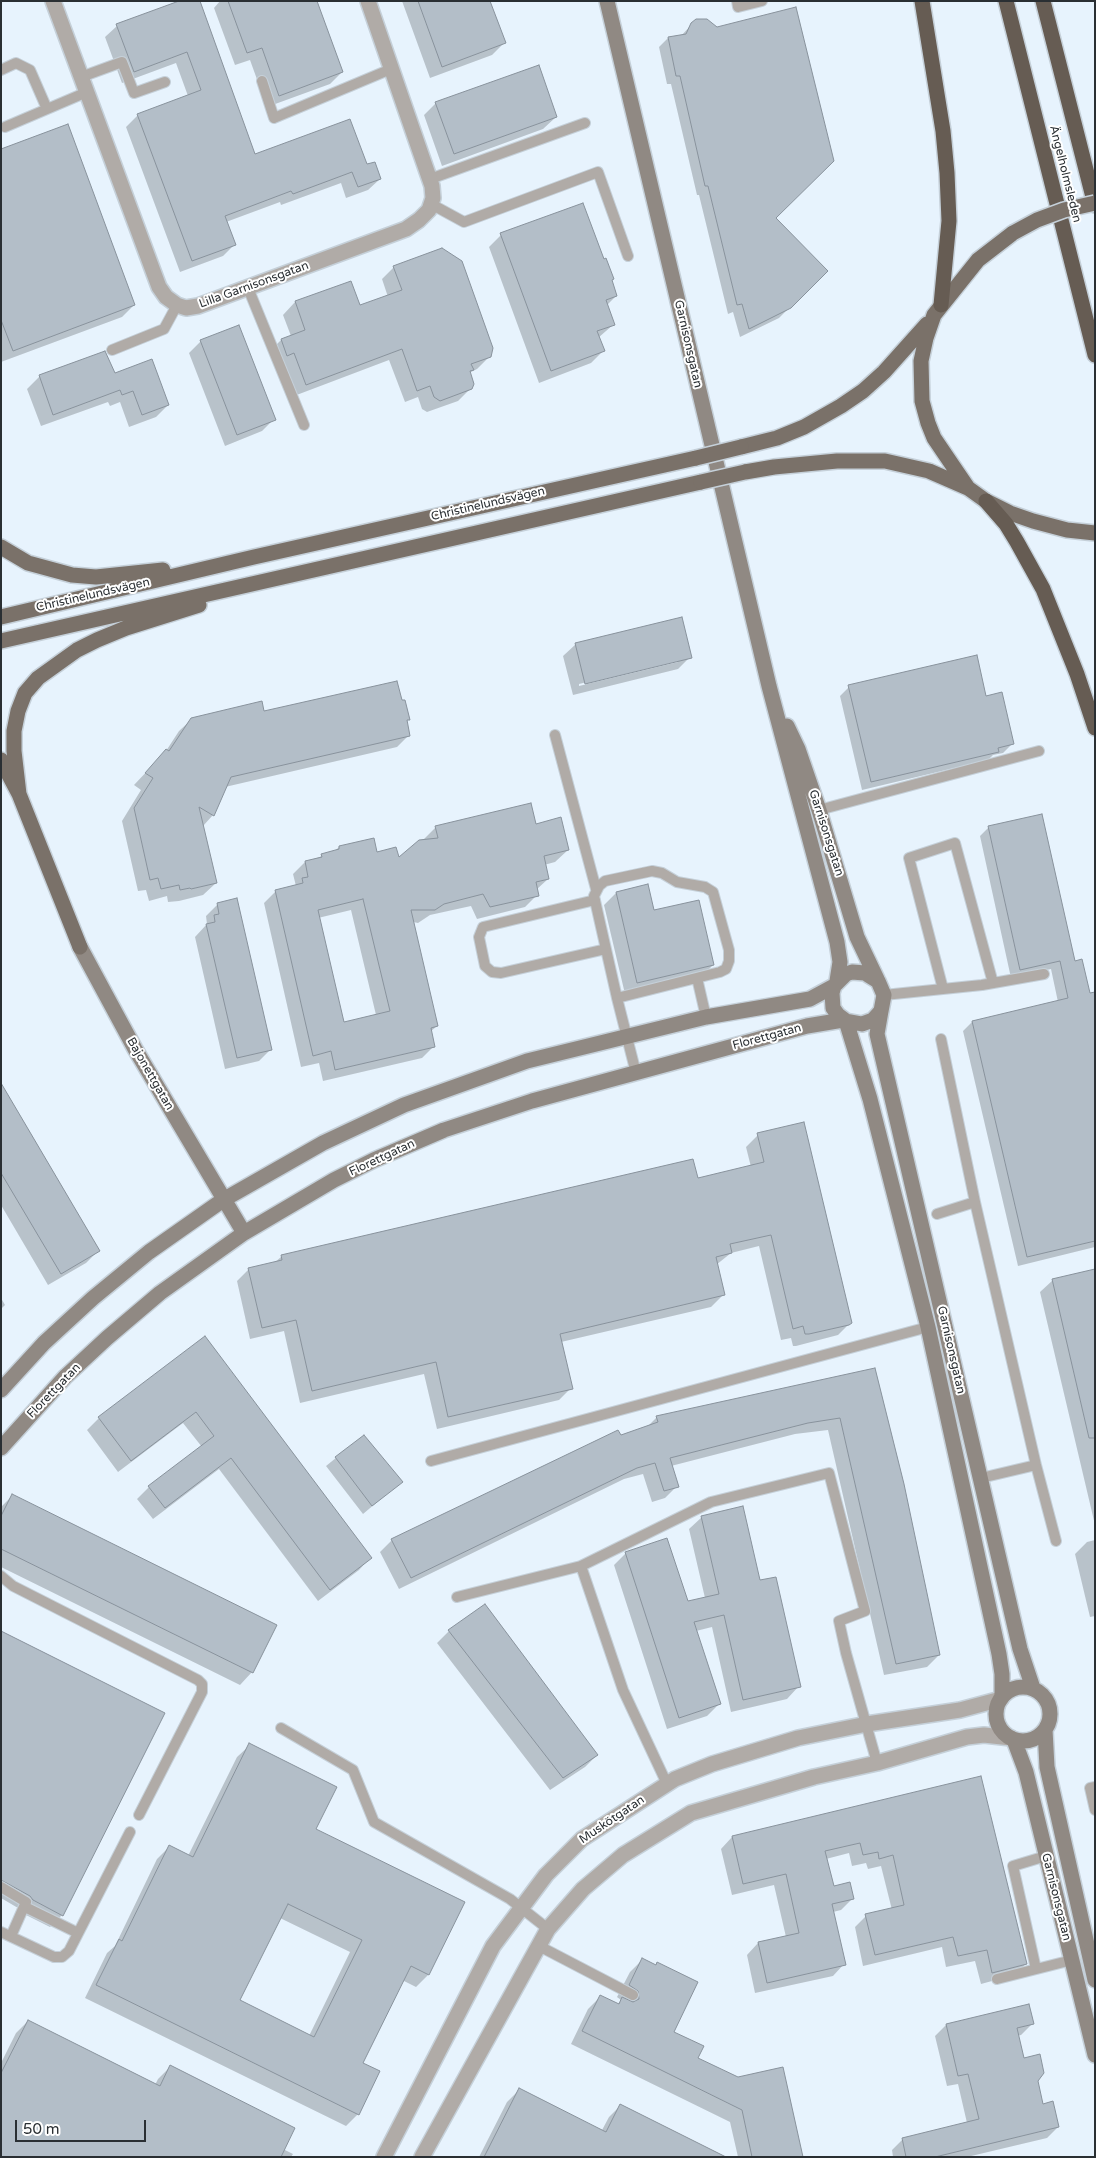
<!DOCTYPE html>
<html>
<head>
<meta charset="utf-8">
<style>
	body { margin:0 }
	#map { position:relative; width:1096px; height:2158px; overflow:hidden; background:#e7f3fd; font-family:"Varela Round",sans-serif }
	canvas { display:block }
	.frame { position:absolute; inset:0; border:2px solid #2a2f33; pointer-events:none }
	.scale { position:absolute; left:15px; top:2120px; width:131px; height:22px; box-sizing:border-box; border:2px solid #2a2f33; border-top:0; padding-left:6px; font-size:15px; line-height:18px; white-space:nowrap; color:#2a2f33; -webkit-text-stroke:4px #fff; paint-order:stroke }
</style>
</head>
<body>
<div id="map">
<canvas width="1096" height="2158"></canvas>
<div class="frame"></div>
<div class="scale">50 m</div>
</div>
<script>
const c = document.querySelector('canvas').getContext('2d');
c.lineJoin = 'round';
function paint(path, color) { c.fillStyle = color; c.fill(path, 'evenodd'); }
const shape = rows => new Path2D(rows.map(r => 'M' + r).join(''));
function strokePath(path, color, width, dash) { c.strokeStyle = color; c.lineWidth = width; c.lineCap = dash ? 'butt' : 'round'; c.setLineDash(dash || []); c.stroke(path); }
function drawText(font, color, halo, rows, align = 'center') {
  c.font = font + ' "Varela Round",sans-serif'; c.lineWidth = 4; c.setLineDash([]); c.textBaseline = 'middle'; c.strokeStyle = halo; c.fillStyle = color; for (const [text, x, y, turn = 0] of rows) {
    c.save(); c.translate(x, y); c.rotate((+turn || 0) * Math.PI / 180); c.textAlign = isNaN(turn) ? turn : align; if (halo) c.strokeText(text, 0, 0); c.fillText(text, 0, 0); c.restore();
  }
}
const shadow = shape([
	[182,1,254,156,366,166,380,179,368,190,346,198,341,183,281,205,280,202,226,222,235,244,223,256,180,272,126,127,138,115,188,96,176,63,122,83,105,37,117,26],
	[220,1,316,1,342,72,330,84,267,107,250,60,235,65,214,8],
	[402,1,489,1,504,43,492,55,430,78],
	[692,24,774,218,826,271,779,318,740,337,733,312,728,314,699,195,697,195,671,84,667,84,659,47,668,38,681,36],
	[436,103,556,117,543,129,442,166,424,115],
	[1,145,3,150,134,305,122,317,1,362],
	[501,235,610,281,616,296,607,305,614,324,598,338,603,351,591,363,539,383,489,247],
	[394,267,490,356,477,369,469,373,471,388,458,401,427,412,422,409,418,397,405,402,389,360,294,396,282,365,275,368,269,352,281,340,291,336,283,315,295,302,350,282,359,307,388,297,382,279],
	[201,341,274,419,262,431,225,446,189,353],
	[105,352,114,375,168,405,156,417,129,427,120,402,110,406,108,402,41,426,27,389,40,376],
	[576,644,690,657,678,669,573,695,563,656],
	[678,660,678,662,579,686,579,684],
	[849,687,985,698,1012,744,1003,753,993,755,988,760,862,790,840,696],
	[401,702,408,719,406,722,409,735,397,747,225,787,213,815,203,826,216,883,203,895,179,901,168,902,167,896,149,901,146,890,138,891,122,821,141,790,134,785,166,751,179,731,192,719],
	[535,825,568,850,555,862,544,865,548,879,536,890,537,895,525,907,477,919,471,906,430,915,418,923,413,922,437,1026,430,1032,434,1046,422,1058,323,1081,319,1063,301,1067,264,903,276,891,296,886,293,874,305,862,334,852,339,847,376,853,398,860,424,841,424,839,436,827],
	[351,910,376,1015,343,1023,318,918],
	[989,827,1074,962,1089,995,1095,993,1095,1247,1018,1266,963,1031,972,1022,1058,1002,1051,969,1011,978,980,836],
	[616,893,653,911,713,965,701,977,625,994,604,905],
	[218,904,271,1049,259,1061,225,1069,195,937,207,924,206,916],
	[1,1086,98,1251,86,1263,48,1285,1,1205],
	[758,1135,850,1323,838,1335,796,1346,793,1346,791,1338,781,1340,759,1246,731,1253,716,1265,723,1295,711,1307,561,1342,571,1388,559,1400,437,1429,424,1374,300,1403,284,1331,250,1339,237,1281,249,1269,274,1263,281,1257,697,1180,751,1167,746,1147],
	[1095,1270,1095,1525,1040,1292,1053,1280],
	[1,1298,5,1305,1,1309],
	[205,1338,370,1558,359,1570,318,1601,219,1469,153,1519,137,1499,149,1487,202,1447,183,1423,118,1472,87,1430,99,1418],
	[874,1369,939,1655,927,1667,884,1675,828,1430,795,1434,671,1466,677,1486,665,1498,652,1502,643,1474,624,1479,399,1589,380,1552,392,1540,620,1437,647,1427,657,1417],
	[363,1436,401,1482,363,1514,326,1466],
	[12,1496,275,1626,252,1672,240,1685,1,1567,1,1507],
	[702,1517,759,1582,799,1686,787,1699,731,1712,712,1627,696,1631,719,1704,707,1716,667,1729,614,1565,626,1553,687,1603,705,1598,689,1529],
	[1095,1540,1095,1616,1090,1617,1075,1554,1087,1542],
	[449,1631,597,1755,585,1767,550,1790,437,1643],
	[1,1632,62,1915,50,1927,20,1912,18,1908,1,1898],
	[250,1745,314,1830,463,1903,428,1975,416,1987,402,1980,361,2063,358,2114,346,2126,85,1998,107,1953,115,1946,157,1859,169,1847,188,1856,237,1757],
	[280,1918,350,1952,309,2036,239,2001],
	[980,1778,1026,1964,1014,1975,981,1984,975,1961,946,1967,942,1947,863,1966,855,1927,866,1916,892,1910,881,1866,868,1869,866,1863,852,1866,849,1853,826,1859,833,1888,852,1899,841,1910,833,1912,844,1964,833,1976,755,1993,747,1955,758,1943,786,1937,774,1885,732,1895,721,1849,732,1837],
	[642,1960,672,2032,696,2058,802,2157,738,2157,730,2122,571,2044,588,2009,600,1997,617,2005,621,2000,617,1997,630,1972],
	[1028,2006,1032,2024,1021,2035,1017,2036,1023,2059,1037,2081,1042,2105,1058,2127,1047,2138,967,2157,893,2157,892,2150,903,2139,967,2123,958,2084,947,2086,935,2036,946,2025],
	[28,2021,155,2085,158,2079,170,2067,283,2149,293,2154,291,2157,1,2157,1,2063,16,2033],
	[519,2090,601,2132,609,2117,621,2105,710,2157,479,2157,507,2102]
]);
const building = shape([
	[179,1,200,1,255,154,350,119,367,164,375,162,381,179,358,187,352,172,293,194,291,191,225,216,236,245,192,261,137,114,201,90,187,52,134,72,116,24,179,1],
	[228,1,317,1,343,72,279,96,262,48,247,53,228,1],
	[418,1,490,1,506,43,442,67,418,1],
	[796,7,834,161,776,218,828,271,791,308,749,329,742,304,737,305,708,186,705,186,680,76,676,76,668,37,686,34,691,23,696,19,707,19,717,27,796,7],
	[539,65,557,117,454,154,435,102,539,65],
	[68,124,135,305,13,351,1,320,1,149,68,124],
	[583,203,604,259,606,258,614,279,612,280,617,296,606,300,615,325,597,331,605,351,551,371,500,233,583,203],
	[442,248,462,261,493,348,491,357,471,364,474,370,470,371,474,384,472,389,440,401,434,397,430,386,417,391,402,349,306,385,294,353,287,356,281,339,305,330,295,301,351,281,360,305,402,290,393,266,442,248],
	[239,325,276,420,237,435,200,340,239,325],
	[105,351,115,373,152,359,169,405,142,415,133,391,122,395,120,390,53,415,39,375,105,351],
	[682,617,692,658,585,684,575,643,682,617],
	[977,655,986,696,1002,692,1014,744,998,748,999,752,871,782,848,685,977,655],
	[397,681,402,700,405,700,410,720,407,720,410,736,231,777,214,816,199,807,217,883,191,889,190,888,180,890,179,885,161,889,158,878,150,880,134,808,153,778,145,773,166,749,169,751,191,718,262,701,264,711,397,681],
	[531,803,536,824,561,817,569,850,544,856,549,879,536,882,539,896,490,907,483,894,444,904,435,910,411,910,438,1026,431,1028,435,1047,335,1070,331,1051,313,1056,275,890,303,883,302,878,308,877,305,861,322,857,321,854,339,849,339,846,374,838,377,852,396,847,399,857,419,840,438,838,435,826,531,803],
	[363,899,390,1011,344,1022,318,910,363,899],
	[1042,814,1075,961,1082,959,1090,993,1095,992,1095,1241,1027,1257,972,1021,1068,998,1060,961,1020,970,988,826,1042,814],
	[648,884,654,910,699,900,714,965,637,983,616,892,648,884],
	[237,898,272,1050,237,1058,206,924,215,922,214,915,219,914,217,903,237,898],
	[1,1083,100,1251,61,1274,1,1173,1,1083],
	[804,1122,852,1323,849,1325,809,1334,805,1334,803,1326,793,1329,771,1235,730,1244,732,1253,716,1257,725,1295,560,1334,573,1389,448,1417,436,1362,312,1391,296,1320,262,1328,248,1268,282,1260,281,1255,693,1159,698,1178,764,1162,757,1133,804,1122],
	[1095,1269,1095,1438,1089,1438,1052,1279,1095,1269],
	[205,1336,372,1558,330,1590,231,1458,165,1508,148,1486,214,1436,196,1412,131,1461,98,1417,205,1336],
	[875,1368,904,1484,940,1655,896,1664,840,1418,808,1423,670,1458,679,1487,664,1491,655,1463,637,1468,411,1578,391,1539,618,1430,621,1435,658,1422,656,1416,875,1368],
	[364,1435,403,1482,372,1506,335,1457,364,1435],
	[12,1494,277,1625,253,1673,1,1549,1,1516,12,1494],
	[743,1506,760,1580,776,1577,801,1687,743,1700,724,1615,694,1622,721,1704,679,1718,625,1552,667,1538,688,1601,719,1594,701,1516,743,1506],
	[485,1604,598,1755,563,1778,448,1630,485,1604],
	[1,1631,165,1713,63,1916,33,1900,30,1896,1,1880,1,1631],
	[249,1743,337,1787,316,1829,465,1902,429,1975,411,1966,363,2063,380,2071,359,2115,96,1985,119,1939,122,1941,169,1845,193,1857,249,1743],
	[288,1904,362,1940,314,2037,240,2000,288,1904],
	[981,1776,1027,1964,992,1973,987,1950,958,1956,953,1937,875,1955,865,1914,904,1905,893,1855,879,1859,878,1852,863,1855,860,1843,825,1851,834,1886,850,1882,854,1899,832,1904,846,1965,767,1983,758,1942,799,1933,786,1874,743,1884,732,1836,981,1776],
	[642,1958,656,1965,657,1962,698,1982,674,2032,704,2046,698,2058,738,2077,783,2067,803,2157,752,2157,742,2110,582,2031,600,1995,619,2004,622,1997,633,2002,639,1999,638,1991,629,1985,642,1958],
	[1029,2004,1034,2024,1017,2028,1024,2058,1040,2054,1044,2073,1038,2081,1043,2104,1053,2101,1059,2127,935,2157,906,2157,902,2138,979,2119,968,2074,958,2076,946,2024,1029,2004],
	[28,2020,160,2086,170,2065,295,2128,281,2157,1,2157,1,2073,28,2020],
	[519,2088,606,2132,620,2104,726,2157,484,2157,519,2088]
]);
const lane = shape([
	[737,1,738,7,762,1],
	[1,70,16,63,30,70,47,109],
	[81,77,122,62,134,93,165,82],
	[262,81,274,118,391,69],
	[5,127,87,92],
	[430,179,585,123],
	[431,204,464,222,598,172,628,256],
	[248,288,304,425],
	[112,350,164,329,177,305],
	[555,735,596,889],
	[819,810,1039,751],
	[595,900,483,927,479,937,485,966,492,972,501,973,606,949],
	[697,978,706,1017],
	[943,989,909,858,955,843,993,983],
	[884,995,982,985,1044,974],
	[617,998,594,896,599,886,605,881,652,871,662,873,677,882,705,887,713,892,729,950,729,961,726,969,720,972,617,998,636,1073],
	[975,1202,1036,1465,1056,1541],
	[937,1214,975,1202,941,1039],
	[431,1461,928,1327],
	[981,1478,1036,1465],
	[1,1576,13,1586,198,1680,202,1684,202,1692,139,1815],
	[457,1597,581,1566],
	[281,1728,353,1770,374,1822,510,1899,548,1929],
	[667,1784,623,1690,581,1566,711,1502,829,1473,865,1611,839,1621,846,1653,877,1763],
	[1095,1787,1090,1788,1095,1810],
	[1,1887,26,1902,11,1936],
	[25,1907,78,1933],
	[1,1932,54,1957,62,1957,69,1951,130,1832],
	[539,1946,633,1995],
	[1036,1969,1013,1866,1046,1856],
	[997,1979,1072,1960]
]);
const street = shape([
	[53,1,159,287,166,297,177,305,186,308,198,306,406,229,419,220,429,210,433,198,432,186,368,1],
	[384,2157,493,1946,546,1875,582,1839,675,1779,712,1764,798,1738,867,1724,960,1710,1001,1699],
	[422,2157,548,1929,583,1889,623,1855,691,1813,814,1777,877,1763,967,1737,984,1735,1011,1738]
]);
const secondary = shape([
	[607,1,769,686,837,942,840,962,837,981],
	[787,726,798,749,819,810,857,937,877,979],
	[80,947,135,1049,244,1233],
	[881,1011,877,1034,1020,1649,1033,1688],
	[846,1021,870,1099,928,1327,999,1654,1002,1674,1002,1696],
	[1,1390,44,1343,93,1298,149,1252,223,1200,323,1143,404,1105,527,1061,706,1017,810,999,834,986,846,974,852,972,865,973,878,981,884,995,881,1011,873,1020,862,1024,846,1021,838,1015,833,1008,832,993,834,986],
	[1,1448,65,1377,107,1338,160,1293,244,1233,334,1180,374,1160,444,1130,532,1101,807,1026,843,1020],
	'996 1714a27 27 0 1 1 54 0a27 27 0 1 1-54 0Z',
	[1045,1730,1047,1767,1095,1980],
	[1014,1740,1026,1772,1095,2055]
]);
const primary = shape([
	[1013,233,978,260,934,315,926,338,921,361,922,401,928,423,934,438,955,469,968,488,986,501,1010,513,1033,521,1067,530,1095,533],
	[741,447,777,438,804,427,841,406,863,391,884,372,927,324],
	[745,472,774,467,837,461,885,461,929,471,968,488],
	[1,547,28,563,72,575,96,577,163,570],
	[1,617,254,557,696,458],
	[1,641,701,482],
	[1,760,19,794,80,947],
	[19,794,14,751,14,731,18,711,25,693,38,678,77,650,97,640,126,628,199,605]
]);
const highway = shape([
	[922,1,943,131,947,173,949,221,941,305],
	[1006,1,1095,355],
	[1043,1,1095,205],
	[986,501,1006,524,1017,542,1043,589,1077,674,1095,728]
]);
const primaryBridge = shape([
	[1013,233,1037,220,1064,210,1095,203],
	[696,458,741,447],
	[701,482,745,472]
]);
const streetNames = [
	["Ängelholmsleden",1065,174,76],
	["Lilla Garnisonsgatan",254,285,-20],
	["Garnisonsgatan",688,344,77],
	["Christinelundsvägen",488,504,-13],
	["Christinelundsvägen",93,595,-13],
	["Garnisonsgatan",826,833,72],
	["Florettgatan",767,1037,-15],
	["Bajonettgatan",150,1074,60],
	["Florettgatan",382,1158,-25],
	["Garnisonsgatan",951,1350,77],
	["Florettgatan",54,1391,-46],
	["Muskötgatan",612,1820,-34],
	["Garnisonsgatan",1056,1897,76]
];
paint(shadow, '#0003');
paint(building, '#b3bec8');
strokePath(building, '#88929c', 1);
strokePath(lane, '#c5d0d9', 12);
strokePath(street, '#c5d0d9', 18);
strokePath(secondary, '#c5d0d9', 18);
strokePath(primary, '#c5d0d9', 18);
strokePath(highway, '#c5d0d9', 18);
strokePath(lane, '#b0aba7', 10);
strokePath(street, '#b0aba7', 15);
strokePath(secondary, '#908983', 15);
strokePath(primary, '#7a7169', 15);
strokePath(highway, '#665c53', 15);
strokePath(primaryBridge, '#c5d0d9', 18, []);
strokePath(primaryBridge, '#7a7169', 15);
drawText('12px', '#2a2f33', '#fff', streetNames);
</script>
</body>
</html>
